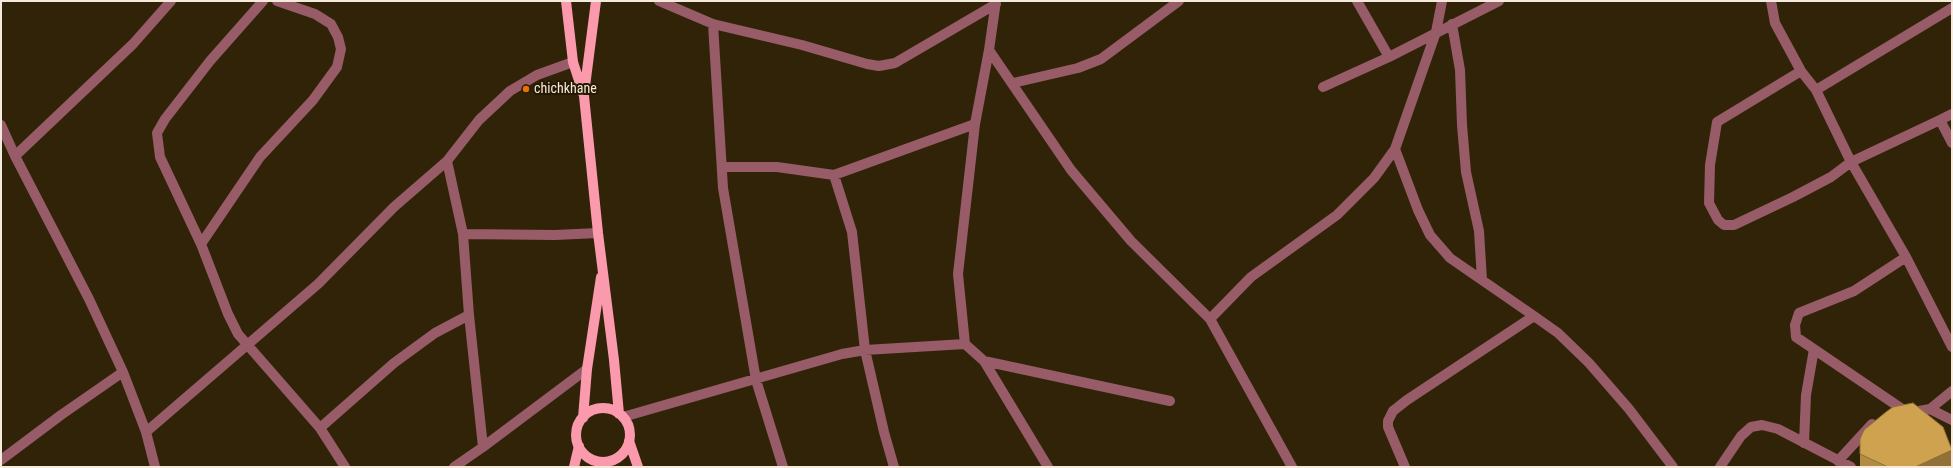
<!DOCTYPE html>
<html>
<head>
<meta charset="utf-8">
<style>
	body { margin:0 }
	#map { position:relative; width:1953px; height:468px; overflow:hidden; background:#312308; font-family:"Roboto Condensed",sans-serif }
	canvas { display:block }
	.frame { position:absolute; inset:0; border:2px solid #f5ebdc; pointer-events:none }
</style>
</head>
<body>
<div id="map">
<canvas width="1953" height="468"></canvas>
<div class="frame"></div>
</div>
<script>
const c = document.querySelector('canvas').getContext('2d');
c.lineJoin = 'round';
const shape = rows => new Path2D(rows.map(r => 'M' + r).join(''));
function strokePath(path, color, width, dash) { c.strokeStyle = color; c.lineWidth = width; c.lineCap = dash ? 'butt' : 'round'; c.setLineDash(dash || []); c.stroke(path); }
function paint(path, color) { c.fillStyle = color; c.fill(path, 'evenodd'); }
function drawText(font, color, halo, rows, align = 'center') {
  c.font = font + ' "Roboto Condensed",sans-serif'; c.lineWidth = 4; c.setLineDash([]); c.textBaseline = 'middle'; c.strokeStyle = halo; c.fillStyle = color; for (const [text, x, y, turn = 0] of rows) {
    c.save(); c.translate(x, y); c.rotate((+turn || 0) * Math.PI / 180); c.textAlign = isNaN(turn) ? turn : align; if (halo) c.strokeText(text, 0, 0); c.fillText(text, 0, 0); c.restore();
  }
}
const minor = shape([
	[277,1,315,14,331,24,338,37,341,49,337,67,313,100,260,157,201,244,228,314,238,334,320,428],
	[659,1,713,24,802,45,867,64,879,66,895,63,996,4],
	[996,1,989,50,975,124,958,274,965,344,984,361,1048,467],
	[1357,1,1389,57],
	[1771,1,1775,23,1801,71,1816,90,1851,162,1906,257],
	[713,24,723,188,756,380,783,467],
	[1452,24,1460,70,1462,125,1466,172,1479,231,1482,280],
	[989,50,1071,170,1131,241,1210,319],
	[1801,71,1717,122,1710,165,1709,203,1718,220,1724,225,1734,225,1793,197,1831,177,1851,162,1940,120],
	[1013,83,1078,68,1101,59,1179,1],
	[1323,87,1389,57,1499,1],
	[1816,90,1952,8],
	[1952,114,1940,120,1952,143],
	[1,125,15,156,89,299,123,372,146,432,155,467],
	[1395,149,1418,210,1430,235,1450,258,1534,316,1407,400,1393,411,1388,421,1388,427,1405,467],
	[15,156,133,44,171,1],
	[447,161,463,234,555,235,598,233],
	[722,167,777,167,834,175,975,124],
	[834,175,852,232,865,350,884,432,894,467],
	[201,244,160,157,157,133,165,119,210,61,263,1],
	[1534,316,1558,333,1589,363,1629,409,1673,467],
	[1952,347,1906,257,1854,291,1799,313,1795,325,1796,337,1908,413,1930,409,1952,420],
	[984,361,1170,401],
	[1930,409,1952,391],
	[623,417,842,354,865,350,965,344],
	[146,432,318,284,394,207,447,161,479,120,510,91,537,75,573,62],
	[1804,443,1806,395,1814,349],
	[483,447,587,369],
	[1,460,61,415,123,372],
	[1838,461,1872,424],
	[345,467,320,428,394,363,435,333,469,315,463,234],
	[454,467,483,447,469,315],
	[1292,467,1210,319,1251,277,1337,215,1374,178,1395,149,1436,32,1442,1],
	[1720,467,1741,436,1751,427,1762,425,1778,429,1851,467]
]);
const major = shape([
	[566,1,573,62,584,96,598,233,614,360,619,414],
	[584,94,596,1],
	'576 435a27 27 0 1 1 54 0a27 27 0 1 1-54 0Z',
	[583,418,587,369,601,277],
	[629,441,638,467],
	[574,467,579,446]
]);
const wall = shape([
	[1860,439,1952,466,1949,467,1860,467]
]);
const shadedWall = shape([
	[1952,450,1952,466,1949,467,1915,467]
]);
const building = shape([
	[1913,403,1943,427,1952,450,1915,467,1888,467,1860,454,1860,439,1864,430,1886,412,1893,407,1913,403]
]);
const markers = [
	[526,89,4,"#e8710a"]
];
const poiNames = [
	["chichkhane",534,89]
];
strokePath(minor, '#975c68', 10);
strokePath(major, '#fc9aad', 10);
paint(wall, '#b28b45');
paint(shadedWall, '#917138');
paint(building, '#cfa250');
strokePath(building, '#917138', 1);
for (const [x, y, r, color] of markers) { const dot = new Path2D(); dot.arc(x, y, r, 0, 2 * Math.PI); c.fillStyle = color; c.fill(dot); strokePath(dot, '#271901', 1.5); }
drawText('14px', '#f5ebdc', '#271901', poiNames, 'left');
</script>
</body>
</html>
